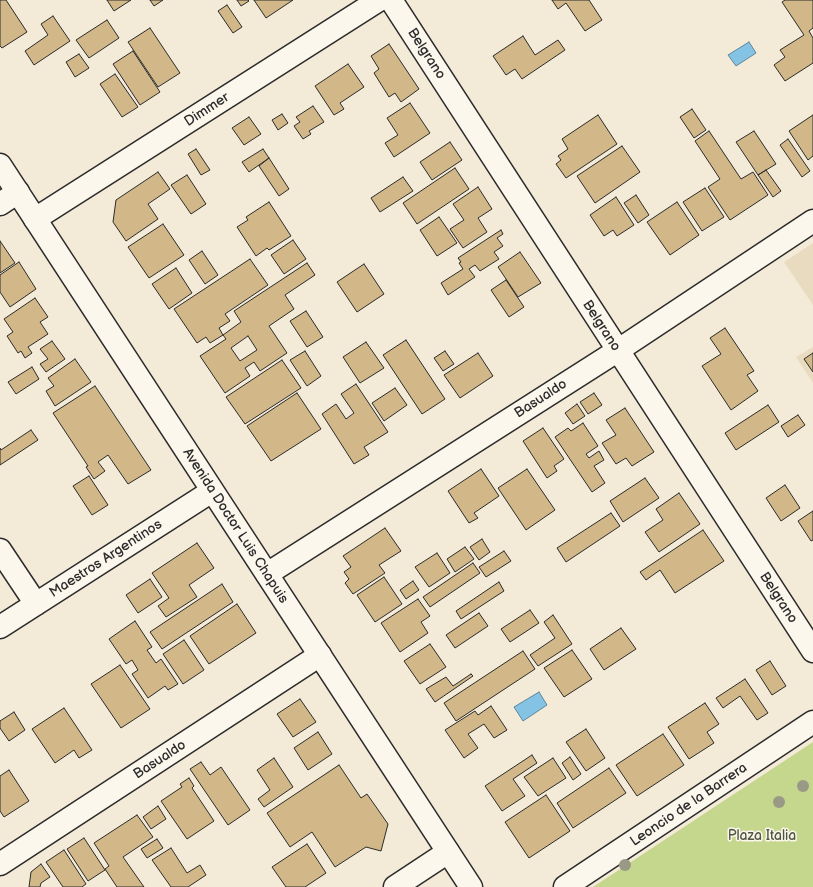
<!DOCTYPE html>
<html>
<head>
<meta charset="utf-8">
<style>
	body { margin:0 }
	canvas { display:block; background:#f3ead8 }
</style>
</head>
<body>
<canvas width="813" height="887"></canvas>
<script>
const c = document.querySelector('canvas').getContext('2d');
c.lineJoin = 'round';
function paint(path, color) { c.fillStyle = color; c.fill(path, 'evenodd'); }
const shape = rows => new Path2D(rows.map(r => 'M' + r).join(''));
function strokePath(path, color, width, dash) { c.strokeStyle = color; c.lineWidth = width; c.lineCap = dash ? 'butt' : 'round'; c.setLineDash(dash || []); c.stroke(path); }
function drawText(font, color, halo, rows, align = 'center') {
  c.font = font + ' "Balsamiq Sans",sans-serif'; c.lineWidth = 3; c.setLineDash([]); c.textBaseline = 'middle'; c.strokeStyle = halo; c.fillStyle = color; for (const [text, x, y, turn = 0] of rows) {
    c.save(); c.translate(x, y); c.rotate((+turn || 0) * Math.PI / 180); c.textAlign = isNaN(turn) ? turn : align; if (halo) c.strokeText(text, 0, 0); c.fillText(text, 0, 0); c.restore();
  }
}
const built = shape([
	[813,243,813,305,784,262],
	[813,347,813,383,796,357]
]);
const green = shape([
	[813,742,813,887,593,887]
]);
const water = shape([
	[749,42,756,53,736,66,728,55,749,42],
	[539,692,547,705,523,721,514,707,539,692]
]);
const building = shape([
	[0,0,6,0,27,32,2,48,0,46,0,0],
	[107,0,131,0,114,11,107,0],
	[150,0,163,0,154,6,150,0],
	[237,0,248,0,249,1,241,6,237,0],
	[254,0,293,0,266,18,254,0],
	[552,0,589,0,602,20,585,31,566,3,558,9,552,0],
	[785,0,813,0,813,28,809,31,813,38,813,63,785,81,774,65,785,57,780,50,804,35,782,2,785,0],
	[227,5,242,27,233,33,218,11,227,5],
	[53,16,70,41,34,65,25,51,48,35,41,24,53,16],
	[107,20,119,38,89,58,76,40,107,20],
	[150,28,180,73,158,87,128,42,150,28],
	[523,36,535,55,558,40,565,50,522,79,515,69,506,75,493,56,523,36],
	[389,44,419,89,401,102,395,93,389,97,374,73,379,69,371,56,389,44],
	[133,51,160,92,140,105,113,64,133,51],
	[79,54,89,68,75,77,66,62,79,54],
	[348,64,364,87,340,103,344,109,334,115,315,86,348,64],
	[115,74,138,107,122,117,100,84,115,74],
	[410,103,430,133,394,157,385,143,398,135,387,118,410,103],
	[313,106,324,122,309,131,311,134,303,139,294,126,300,122,296,117,313,106],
	[692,109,706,130,694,138,680,117,692,109],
	[282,114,288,123,278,130,272,120,282,114],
	[598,115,617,144,566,178,556,164,561,160,558,156,568,149,562,139,598,115],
	[813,115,813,156,808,160,789,131,813,115],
	[249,117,261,134,244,145,232,128,249,117],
	[709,131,741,179,753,172,768,195,730,220,708,187,720,179,695,141,709,131],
	[754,131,776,164,758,175,736,142,754,131],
	[788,139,810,171,802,177,780,145,788,139],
	[450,142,462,160,432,180,420,162,450,142],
	[622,146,640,172,595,203,577,176,622,146],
	[196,149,210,170,201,175,188,154,196,149],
	[263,149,269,158,249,172,242,162,263,149],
	[269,158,289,189,279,196,259,166,269,158],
	[455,168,469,189,417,224,403,203,455,168],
	[766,170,781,191,773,197,758,175,766,170],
	[158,172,170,189,148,204,158,219,126,241,113,222,116,200,158,172],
	[187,175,206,204,191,214,171,185,187,175],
	[403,177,413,191,380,212,371,198,403,177],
	[478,187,492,209,478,218,487,232,463,248,450,229,464,220,453,204,478,187],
	[705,188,724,217,702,231,683,202,705,188],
	[636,195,649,215,638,223,624,203,636,195],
	[616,197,634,225,617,236,613,230,604,236,590,215,616,197],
	[269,202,291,236,269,250,267,248,256,256,237,227,248,220,246,217,269,202],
	[677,202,699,235,670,255,647,222,677,202],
	[439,217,457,243,437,256,420,230,439,217],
	[163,224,184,255,149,278,128,247,163,224],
	[501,230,503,234,497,238,503,246,494,252,499,259,480,271,475,265,469,269,475,277,448,295,441,283,463,269,459,263,461,262,458,258,501,230],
	[293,240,306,259,284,274,271,255,293,240],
	[0,241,15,263,0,273,0,241],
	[202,251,218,275,205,284,189,260,202,251],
	[520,252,541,283,518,297,498,267,520,252],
	[250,259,268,285,225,314,230,321,219,328,223,335,210,343,206,337,197,343,174,309,250,259],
	[19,262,36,289,10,307,0,292,0,275,19,262],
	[307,263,315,275,285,295,294,309,269,326,287,353,260,371,254,362,245,368,250,376,225,393,200,356,226,339,223,335,241,322,234,311,307,263],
	[248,336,257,350,240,361,231,348,248,336],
	[364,264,384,294,357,312,337,282,364,264],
	[176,268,192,293,169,309,152,284,176,268],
	[506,280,524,307,509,317,491,290,506,280],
	[35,298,48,317,40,322,48,334,28,347,32,353,25,358,21,351,18,353,7,336,13,332,4,319,35,298],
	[306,311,323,337,307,347,290,321,306,311],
	[725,328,754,371,747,375,758,391,731,410,702,366,721,354,710,338,725,328],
	[406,340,445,399,422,414,383,355,406,340],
	[52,341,65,359,46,372,40,364,48,359,40,349,52,341],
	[366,342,384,368,360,383,343,357,366,342],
	[305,351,321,376,307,386,290,360,305,351],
	[445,351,454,364,443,371,434,358,445,351],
	[478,353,493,376,460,398,444,375,478,353],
	[813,353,813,372,804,359,813,353],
	[75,359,91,382,55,406,46,391,54,386,48,378,75,359],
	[282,360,301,388,245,424,226,397,282,360],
	[32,367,39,379,16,394,8,382,32,367],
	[356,384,388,432,364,447,369,455,354,464,322,414,336,404,346,419,354,413,341,394,356,384],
	[95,386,151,470,128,484,108,455,98,462,105,471,94,479,86,467,88,466,53,413,95,386],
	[395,388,407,405,384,421,372,403,395,388],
	[297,393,321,429,271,461,247,426,297,393],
	[594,393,602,405,588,414,580,402,594,393],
	[577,404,585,416,573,424,565,413,577,404],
	[768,405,779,422,736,450,725,433,768,405],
	[625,408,654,452,632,466,626,458,616,464,602,443,616,435,606,420,625,408],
	[798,415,805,425,788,437,781,426,798,415],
	[583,423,598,446,586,454,589,458,599,451,604,460,594,466,605,483,592,492,555,437,568,428,571,431,583,423],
	[543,428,564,459,554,466,557,471,547,478,523,441,543,428],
	[31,430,38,440,0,465,0,448,1,450,31,430],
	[481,469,499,496,474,513,478,518,469,523,448,491,481,469],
	[527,469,555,510,526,530,498,488,527,469],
	[89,476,108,505,92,515,73,486,89,476],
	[645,478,659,498,623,522,610,501,645,478],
	[785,485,800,508,781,521,766,498,785,485],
	[679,493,700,524,659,552,645,532,663,520,656,509,679,493],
	[813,511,813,540,811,541,798,521,813,511],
	[611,513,620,526,566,562,557,548,611,513],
	[385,528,401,551,379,565,385,573,353,594,345,583,349,579,344,572,351,567,343,556,385,528],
	[703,530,724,561,675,593,660,570,646,580,640,572,703,530],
	[482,539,490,552,479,560,470,547,482,539],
	[197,543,214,568,189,585,197,597,166,617,158,606,169,598,152,573,197,543],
	[465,547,474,559,455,572,447,559,465,547],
	[504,551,511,561,486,577,479,567,504,551],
	[437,553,450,573,429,587,415,567,437,553],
	[473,563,480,573,430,607,423,597,473,563],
	[384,577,402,604,375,622,357,595,384,577],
	[150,579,162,597,138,613,126,595,150,579],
	[413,581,419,590,406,599,400,590,413,581],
	[499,582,504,591,461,619,456,611,499,582],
	[222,584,233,602,162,649,150,632,222,584],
	[418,599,430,616,421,622,428,633,400,652,381,623,418,599],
	[237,604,256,633,209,664,190,636,237,604],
	[530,610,539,623,510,642,501,629,530,610],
	[479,613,488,626,455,648,446,635,479,613],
	[553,615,572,644,538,666,530,655,555,638,544,622,553,615],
	[135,621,152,647,147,650,156,663,161,659,178,684,168,690,165,686,148,698,132,674,138,670,132,660,126,664,109,639,135,621],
	[621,628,636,649,604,670,590,649,621,628],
	[184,640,204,670,183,684,163,654,184,640],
	[430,644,446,667,420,684,404,661,430,644],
	[572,650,592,679,564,697,544,668,572,650],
	[523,651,535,669,456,721,444,703,523,651],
	[770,661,786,686,772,695,756,670,770,661],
	[120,665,150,709,121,728,91,684,120,665],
	[471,674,473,676,435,702,426,689,446,677,453,686,471,674],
	[745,679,768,713,757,720,740,696,723,708,716,698,745,679],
	[300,699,316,722,293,737,277,714,300,699],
	[705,703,719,724,707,732,714,743,689,759,668,727,705,703],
	[491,706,507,730,494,738,484,724,468,734,478,748,464,758,445,730,475,711,478,715,491,706],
	[64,708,92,750,79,758,74,750,55,763,32,729,64,708],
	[14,712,25,730,9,741,0,728,0,721,14,712],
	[586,729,605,758,586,771,566,742,586,729],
	[318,732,332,754,308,770,294,748,318,732],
	[663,734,684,765,637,796,616,765,663,734],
	[532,755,537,763,513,779,525,796,502,811,485,786,532,755],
	[570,757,581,774,573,780,562,763,570,757],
	[274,758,293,787,264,807,258,799,270,790,257,770,274,758],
	[553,758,566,778,538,796,524,777,553,758],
	[201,762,210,775,221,767,250,810,228,825,190,769,201,762],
	[339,765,361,798,367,794,388,824,381,851,366,847,335,867,312,832,290,847,267,813,339,765],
	[609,768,626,793,573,828,557,803,609,768],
	[9,770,29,801,4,817,0,811,0,776,9,770],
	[189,778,194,786,192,788,214,821,187,839,161,801,182,787,180,784,189,778],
	[546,795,570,831,529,858,505,822,546,795],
	[158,806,166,819,151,829,143,817,158,806],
	[137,815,153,837,123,857,144,887,117,887,105,869,109,866,94,843,137,815],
	[84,838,105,870,88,881,67,849,84,838],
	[157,839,163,848,147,858,141,849,157,839],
	[307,844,326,873,305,887,286,887,272,867,307,844],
	[171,848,187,873,200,865,206,875,188,887,171,887,152,860,171,848],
	[64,850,86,884,82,887,63,887,46,862,64,850],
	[41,864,50,877,41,883,40,887,29,887,31,872,41,864]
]);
const street = shape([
	[391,0,813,651],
	[0,204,18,192],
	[35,219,379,0],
	[0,550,36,604],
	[267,574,617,351,813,221],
	[0,627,212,491],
	[0,864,320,655],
	[395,887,448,852],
	[565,887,813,722]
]);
const secondary = shape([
	[0,165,471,887]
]);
const trees = [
	[803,786],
	[779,802],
	[625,865]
];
const streetNames = [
	["Belgrano",426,54,57],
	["Dimmer",207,110,-33],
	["Belgrano",601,326,57],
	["Basualdo",541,399,-33],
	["Avenida Doctor Luis Chapuis",235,526,57],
	["Maestros Argentinos",106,559,-33],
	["Belgrano",778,598,57],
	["Basualdo",160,760,-33],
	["Leoncio de la Barrera",689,805,-34]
];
const parkNames = [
	["Plaza Italia",762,836]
];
paint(built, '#e9dbc0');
paint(green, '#c4d78c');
paint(water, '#84c3e4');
strokePath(water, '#60869a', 1);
paint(building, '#d2b888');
strokePath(building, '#2b2b2b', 1);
strokePath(street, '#2b2b2b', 25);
strokePath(secondary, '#2b2b2b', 25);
strokePath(street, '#fbf7ec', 22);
strokePath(secondary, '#fbf7ec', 22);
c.fillStyle = '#9a9986';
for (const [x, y] of trees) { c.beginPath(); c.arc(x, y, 6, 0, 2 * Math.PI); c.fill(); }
drawText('14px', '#2b2b2b', '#fbf7ec', streetNames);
drawText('14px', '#515643', '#fbf7ec', parkNames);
</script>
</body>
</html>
